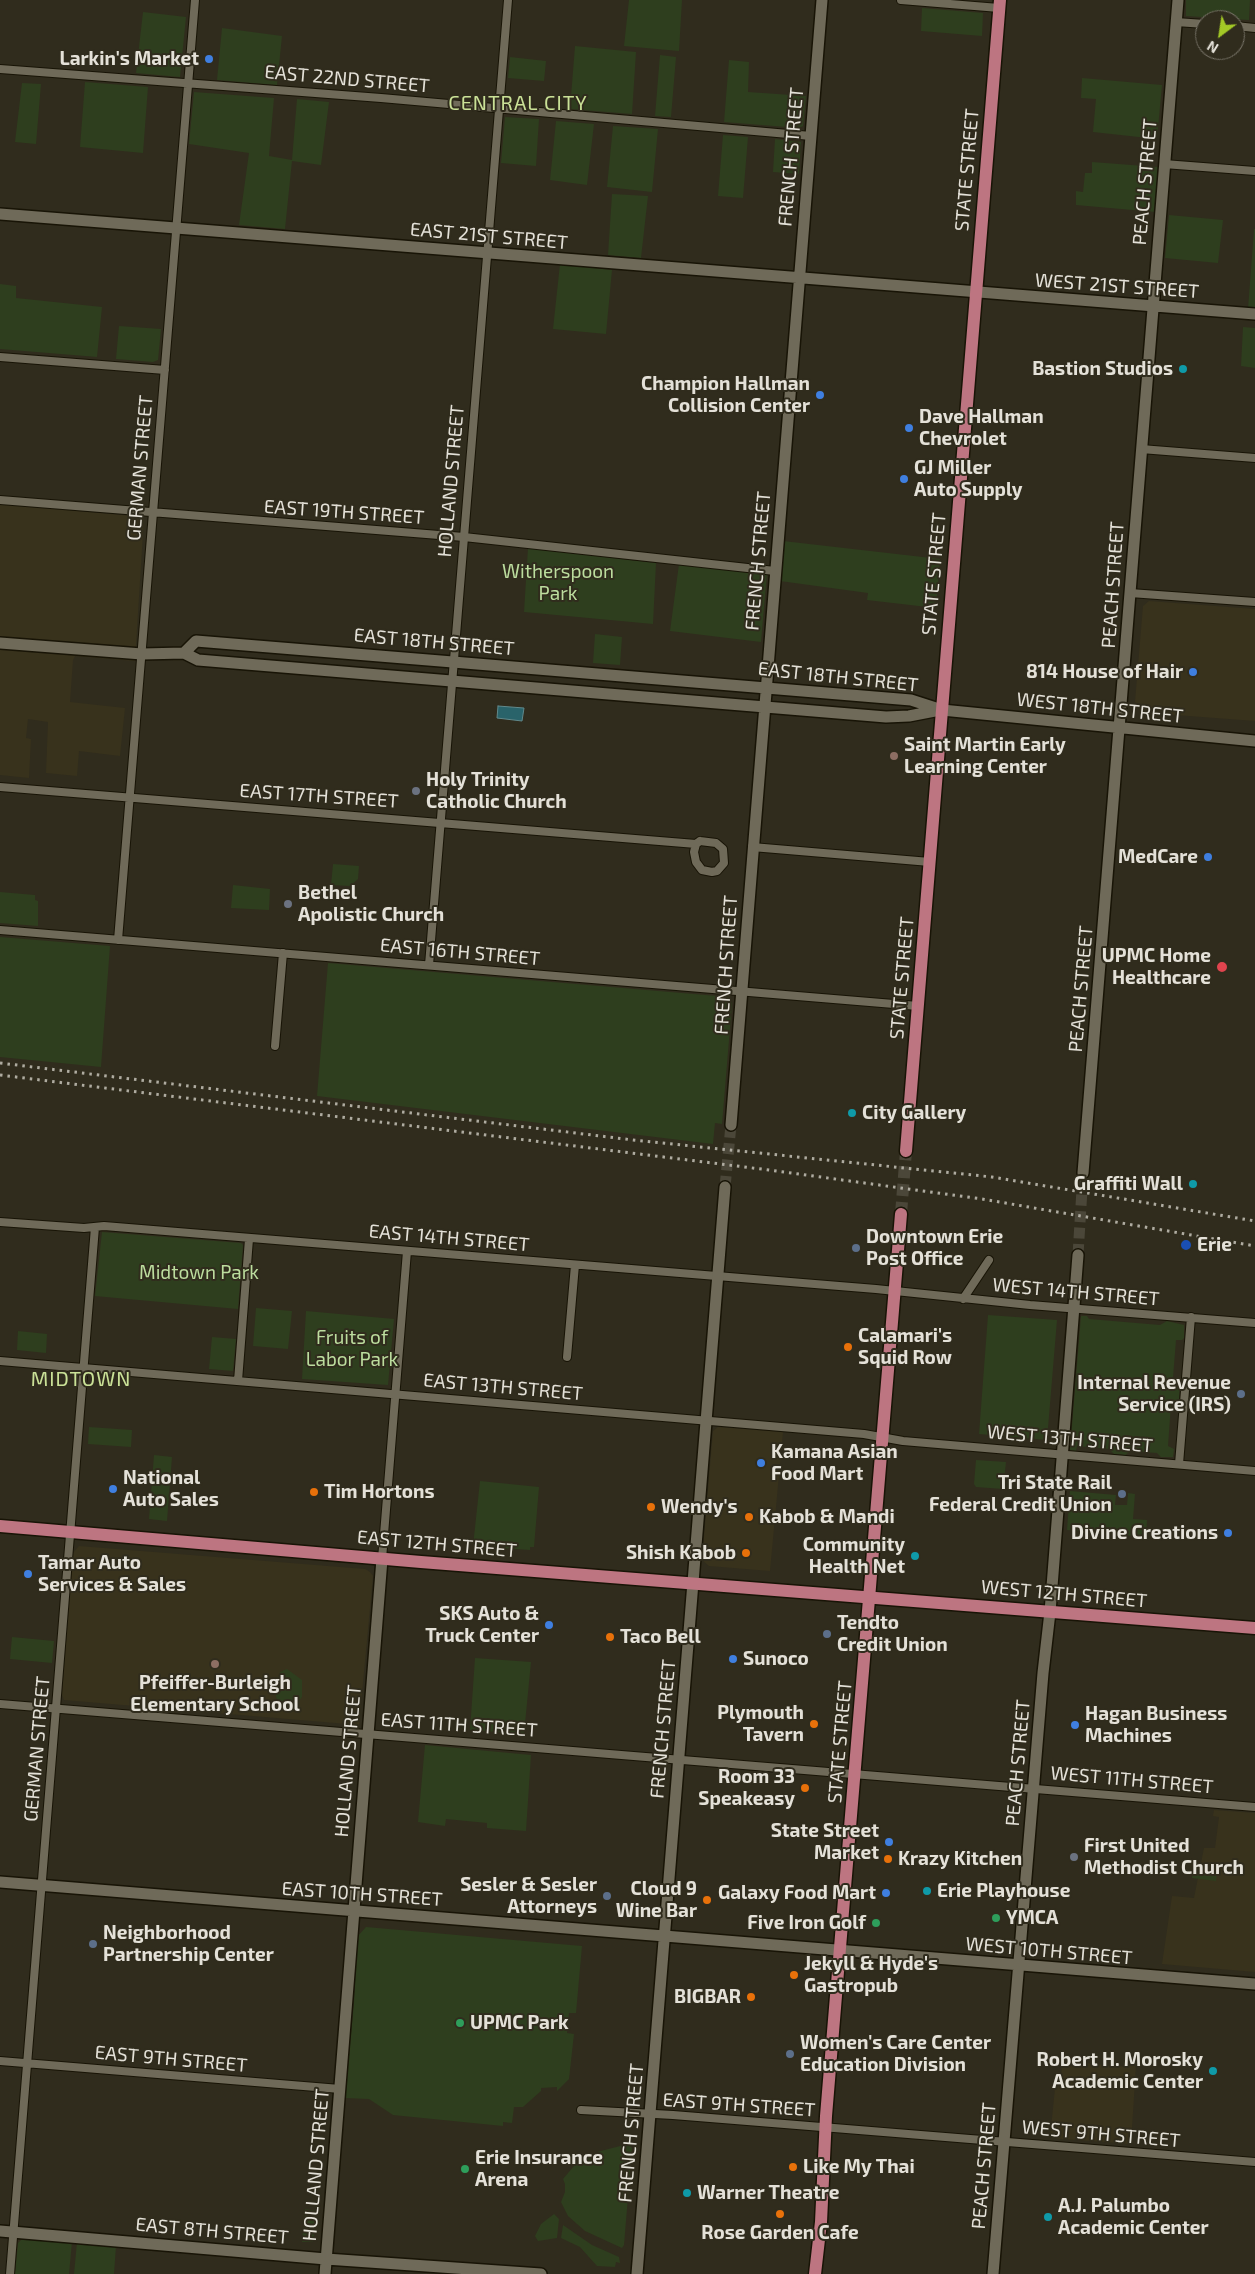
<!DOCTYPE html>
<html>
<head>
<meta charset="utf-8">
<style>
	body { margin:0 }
	#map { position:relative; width:1255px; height:2274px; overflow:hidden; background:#302c1d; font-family:"Exo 2",sans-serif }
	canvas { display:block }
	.north { position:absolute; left:1195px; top:10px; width:50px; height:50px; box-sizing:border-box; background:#302c1d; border:1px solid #787468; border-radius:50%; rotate:211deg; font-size:14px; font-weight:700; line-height:20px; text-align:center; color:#e4e1d8 }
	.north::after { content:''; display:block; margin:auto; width:18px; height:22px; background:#a3c926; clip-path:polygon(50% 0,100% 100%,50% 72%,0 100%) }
</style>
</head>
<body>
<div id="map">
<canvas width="1255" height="2274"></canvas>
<div class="north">N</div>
</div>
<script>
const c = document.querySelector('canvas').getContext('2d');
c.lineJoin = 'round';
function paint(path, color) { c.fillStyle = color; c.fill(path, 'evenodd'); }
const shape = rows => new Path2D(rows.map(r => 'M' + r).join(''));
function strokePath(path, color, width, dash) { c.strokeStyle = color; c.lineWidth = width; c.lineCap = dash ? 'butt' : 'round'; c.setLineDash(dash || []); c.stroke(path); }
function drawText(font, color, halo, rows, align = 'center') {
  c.font = font + ' "Exo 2",sans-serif'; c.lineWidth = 4; c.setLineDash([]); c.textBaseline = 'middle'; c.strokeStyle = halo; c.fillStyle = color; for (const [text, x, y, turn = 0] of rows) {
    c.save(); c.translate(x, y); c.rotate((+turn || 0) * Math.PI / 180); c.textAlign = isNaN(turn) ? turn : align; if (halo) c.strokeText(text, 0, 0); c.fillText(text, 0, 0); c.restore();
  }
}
const built = shape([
	[0,504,144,517,135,661,75,656,73,660,70,702,125,708,120,756,79,751,77,776,46,773,48,722,28,719,26,738,31,739,29,778,0,775],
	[1149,601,1255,609,1255,721,1149,713,1143,712,1138,708,1135,702,1143,606],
	[718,1427,783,1432,770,1571,709,1566,702,1560,713,1431],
	[79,1546,365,1569,370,1572,373,1576,359,1725,64,1700,62,1694,73,1553],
	[1214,1810,1255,1813,1255,1972,1162,1964,1172,1896,1194,1898,1204,1848,1215,1848,1219,1817,1213,1816],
	[1086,2063,1127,2067,1130,2064,1136,2065,1131,2144,1050,2138,1056,2078,1061,2078,1062,2065,1085,2067]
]);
const green = shape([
	[629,0,682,0,679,51,624,46],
	[1186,0,1250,0,1249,20,1186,16],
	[922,8,983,13,982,36,921,31],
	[143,12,186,17,180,77,136,73],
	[222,28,282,36,277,85,217,80],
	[575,46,636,52,632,114,570,109],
	[660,55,676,57,671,117,655,116],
	[510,57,546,61,544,81,508,78],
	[729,60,749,62,748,92,806,96,803,126,799,128,724,122],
	[1082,78,1162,85,1157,139,1093,132,1096,99,1081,98],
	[85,82,148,87,143,153,80,147],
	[22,83,41,84,36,144,15,142],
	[194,92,274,98,269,156,292,160,297,99,329,102,321,165,292,161,285,229,239,225,249,153,189,144],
	[505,117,539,119,536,166,501,163],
	[556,121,594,124,587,185,550,180],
	[613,126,658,129,652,192,607,187],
	[723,135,748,137,743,198,718,196],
	[775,139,801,142,799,174,773,172],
	[1092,162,1158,167,1155,212,1076,205,1076,191,1083,192,1085,173,1092,173],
	[612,194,648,196,641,258,608,255],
	[1169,215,1223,220,1218,263,1165,258],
	[1254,229,1255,229,1255,309,1248,309],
	[560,264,612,270,606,334,553,329],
	[0,284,16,286,16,298,102,307,97,357,0,349],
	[119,326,161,329,158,360,153,362,116,359],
	[1243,327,1255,328,1255,368,1241,366],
	[783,541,940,559,936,608,867,600,868,593,780,581],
	[528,548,656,563,653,624,524,612],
	[679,564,767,573,761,642,670,631],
	[595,634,622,637,620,665,593,663],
	[333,864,359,866,358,879,350,886,331,885],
	[233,885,270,889,269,910,231,908],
	[0,892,35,895,35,900,38,901,38,926,0,923],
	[0,937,110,946,101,1067,0,1057],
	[328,963,729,997,732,1004,722,1124,715,1123,713,1144,317,1096],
	[102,1232,241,1243,243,1245,238,1309,95,1296],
	[256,1308,292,1311,288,1349,253,1346],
	[306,1311,394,1319,388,1385,302,1379],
	[988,1315,1057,1320,1047,1440,979,1434],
	[1081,1316,1087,1316,1089,1319,1160,1325,1167,1321,1184,1325,1184,1338,1182,1340,1176,1340,1173,1378,1180,1381,1179,1402,1171,1404,1168,1446,1174,1449,1173,1457,1161,1457,1157,1453,1131,1451,1125,1455,1114,1454,1109,1449,1077,1446,1076,1451,1070,1450],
	[18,1331,47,1334,46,1353,17,1350],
	[212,1337,236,1339,233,1371,209,1369],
	[89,1427,132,1430,131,1447,88,1444],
	[154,1455,172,1457,167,1521,149,1519],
	[976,1460,1006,1462,1003,1489,976,1487,974,1484],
	[480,1481,539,1487,534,1547,530,1547,530,1550,473,1546],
	[1070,1491,1116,1495,1115,1505,1127,1505,1128,1493,1135,1494,1133,1519,1147,1520,1146,1537,1067,1530],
	[12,1637,54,1641,52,1663,10,1659],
	[475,1658,531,1662,524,1734,470,1730],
	[287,1669,302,1680,302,1697,299,1701,287,1700,280,1703,277,1700,274,1689,280,1672],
	[425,1745,531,1755,526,1831,487,1828,487,1823,446,1819,445,1826,418,1822],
	[1193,1865,1218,1867,1216,1881,1192,1878],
	[366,1927,582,1946,576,2013,569,2013,567,2033,574,2034,569,2079,557,2091,557,2087,541,2088,541,2091,523,2107,514,2107,512,2123,503,2122,503,2126,393,2115,369,2099,345,2098,354,2003,357,1937],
	[628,2144,632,2148,624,2245,622,2248,585,2231,568,2216,561,2202,565,2192,565,2184,563,2179,574,2166,597,2152],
	[305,2209,317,2211,313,2242,302,2242],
	[554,2214,559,2219,557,2238,538,2241,535,2236,541,2224],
	[563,2225,592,2245,619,2257,620,2263,616,2262,615,2267,597,2266,580,2247,561,2238],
	[23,2238,72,2242,69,2274,15,2274,18,2243],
	[77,2242,116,2246,114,2274,74,2274]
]);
const water = shape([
	[498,706,524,708,522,721,497,718,498,706]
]);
const secondaryTunnel = shape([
	[725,1187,731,1125],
	[1078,1255,1083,1173]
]);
const primaryTunnel = shape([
	[901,1214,906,1151]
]);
const street = shape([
	[901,0,999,8],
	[1176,22,1205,24],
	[1235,26,1255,28],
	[0,69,381,98,811,136],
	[1164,164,1255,171],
	[0,357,165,370],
	[1141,449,1255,458],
	[0,500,464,537,775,571],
	[1130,593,1255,602],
	[0,787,696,844],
	[700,841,716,843,723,849,724,863,717,871,712,872,702,870,696,862,694,852,696,844,700,841],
	[752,847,930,862],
	[0,930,918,1006],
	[118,940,195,0],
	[429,965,508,0],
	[275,1046,283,953],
	[0,1222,84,1228,104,1226,876,1289,1030,1305,1255,1323],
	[963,1299,989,1260],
	[567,1357,575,1265],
	[0,1361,864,1434,903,1441,1255,1471],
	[238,1381,249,1239],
	[1179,1464,1191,1317],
	[382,1559,407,1251],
	[0,1704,1255,1807],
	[0,2061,340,2089],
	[581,2110,673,2115,1255,2162],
	[10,2274,95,1227]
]);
const secondary = shape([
	[0,214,1255,314],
	[0,643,142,654,184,653,198,660,886,717,909,716,940,710],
	[184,653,196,641,465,663,911,700,942,710,1255,741],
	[731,1125,822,0],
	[1083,1173,1178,0],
	[0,1882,1255,1984],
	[0,2231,326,2259,541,2274],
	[325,2274,382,1559],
	[637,2274,725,1187],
	[993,2274,1043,1673,1050,1612,1078,1255]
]);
const primary = shape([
	[906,1151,1000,0],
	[0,1526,421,1562,1255,1628],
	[815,2274,821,2222,826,2116,901,1214]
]);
const rail = shape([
	[0,1063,633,1140,992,1177,1255,1221],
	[0,1075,769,1170,982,1199,1255,1246]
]);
const markers = [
	[209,59,5,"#3f7fe0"],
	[1183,369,5,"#0f9aa8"],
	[820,395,5,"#3f7fe0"],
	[909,428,5,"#3f7fe0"],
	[904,479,5,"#3f7fe0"],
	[1193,672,5,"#3f7fe0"],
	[894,756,5,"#8d6e63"],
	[416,791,5,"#6b7280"],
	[1208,857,5,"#3f7fe0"],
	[288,904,5,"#6b7280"],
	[1222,967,6,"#e0444e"],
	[852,1113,5,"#0f9aa8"],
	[1193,1184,5,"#0f9aa8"],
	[1186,1245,6,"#1a4fb4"],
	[856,1248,5,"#5c6f8a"],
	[848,1347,5,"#e8710a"],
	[1241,1394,5,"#5c6f8a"],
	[761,1463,5,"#3f7fe0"],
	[113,1489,5,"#3f7fe0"],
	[314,1492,5,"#e8710a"],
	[1122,1494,5,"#5c6f8a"],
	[651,1507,5,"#e8710a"],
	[749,1517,5,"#e8710a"],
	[1228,1533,5,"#3f7fe0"],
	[746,1553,5,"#e8710a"],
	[915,1556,5,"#0f9aa8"],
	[28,1574,5,"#3f7fe0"],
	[549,1625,5,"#3f7fe0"],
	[827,1634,5,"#5c6f8a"],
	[610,1637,5,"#e8710a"],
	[733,1659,5,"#3f7fe0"],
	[215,1664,5,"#8d6e63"],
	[814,1724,5,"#e8710a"],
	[1075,1725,5,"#3f7fe0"],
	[805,1788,5,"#e8710a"],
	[889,1842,5,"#3f7fe0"],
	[1074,1857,5,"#6b7280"],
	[888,1859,5,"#e8710a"],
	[927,1891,5,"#0f9aa8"],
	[886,1893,5,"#3f7fe0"],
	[607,1896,5,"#5c6f8a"],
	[707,1900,5,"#e8710a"],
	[996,1918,5,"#2e9e5b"],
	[876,1923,5,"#2e9e5b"],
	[93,1944,5,"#5c6f8a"],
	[794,1975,5,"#e8710a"],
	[751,1997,5,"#e8710a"],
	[460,2023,5,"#2e9e5b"],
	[790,2054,5,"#5c6f8a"],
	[1213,2071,5,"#0f9aa8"],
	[793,2167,5,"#e8710a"],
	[465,2169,5,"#2e9e5b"],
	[687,2193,5,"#0f9aa8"],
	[780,2214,5,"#e8710a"],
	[1048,2217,5,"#0f9aa8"]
];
const poiNames = [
	["Larkin's Market",199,59,"right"],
	["Bastion Studios",1173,369,"right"],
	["Champion Hallman",810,384,"right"],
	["Collision Center",810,406,"right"],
	["Dave Hallman",919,417],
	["Chevrolet",919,439],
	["GJ Miller",914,468],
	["Auto Supply",914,490],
	["814 House of Hair",1183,672,"right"],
	["Saint Martin Early",904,745],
	["Learning Center",904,767],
	["Holy Trinity",426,780],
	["Catholic Church",426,802],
	["MedCare",1198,857,"right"],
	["Bethel",298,893],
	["Apolistic Church",298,915],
	["UPMC Home",1211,956,"right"],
	["Healthcare",1211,978,"right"],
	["City Gallery",862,1113],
	["Graffiti Wall",1183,1184,"right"],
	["Downtown Erie",866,1237],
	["Post Office",866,1259],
	["Erie",1197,1245],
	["Calamari's",858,1336],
	["Squid Row",858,1358],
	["Internal Revenue",1231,1383,"right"],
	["Service (IRS)",1231,1405,"right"],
	["Kamana Asian",771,1452],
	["Food Mart",771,1474],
	["National",123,1478],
	["Auto Sales",123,1500],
	["Tri State Rail",1112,1483,"right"],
	["Federal Credit Union",1112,1505,"right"],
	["Tim Hortons",324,1492],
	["Wendy's",661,1507],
	["Kabob & Mandi",759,1517],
	["Divine Creations",1218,1533,"right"],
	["Community",905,1545,"right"],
	["Health Net",905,1567,"right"],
	["Shish Kabob",736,1553,"right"],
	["Tamar Auto",38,1563],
	["Services & Sales",38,1585],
	["SKS Auto &",539,1614,"right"],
	["Truck Center",539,1636,"right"],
	["Tendto",837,1623],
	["Credit Union",837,1645],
	["Taco Bell",620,1637],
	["Sunoco",743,1659],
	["Pfeiffer-Burleigh",215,1683,"center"],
	["Elementary School",215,1705,"center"],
	["Plymouth",804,1713,"right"],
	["Tavern",804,1735,"right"],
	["Hagan Business",1085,1714],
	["Machines",1085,1736],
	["Room 33",795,1777,"right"],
	["Speakeasy",795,1799,"right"],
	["State Street",879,1831,"right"],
	["Market",879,1853,"right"],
	["First United",1084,1846],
	["Methodist Church",1084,1868],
	["Krazy Kitchen",898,1859],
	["Sesler & Sesler",597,1885,"right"],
	["Attorneys",597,1907,"right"],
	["Cloud 9",697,1889,"right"],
	["Wine Bar",697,1911,"right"],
	["Erie Playhouse",937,1891],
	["Galaxy Food Mart",876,1893,"right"],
	["YMCA",1006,1918],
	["Five Iron Golf",866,1923,"right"],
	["Neighborhood",103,1933],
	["Partnership Center",103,1955],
	["Jekyll & Hyde's",804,1964],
	["Gastropub",804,1986],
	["BIGBAR",741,1997,"right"],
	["UPMC Park",470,2023],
	["Women's Care Center",800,2043],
	["Education Division",800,2065],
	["Robert H. Morosky",1203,2060,"right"],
	["Academic Center",1203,2082,"right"],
	["Erie Insurance",475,2158],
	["Arena",475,2180],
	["Like My Thai",803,2167],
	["Warner Theatre",697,2193],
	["A.J. Palumbo",1058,2206],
	["Academic Center",1058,2228],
	["Rose Garden Cafe",780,2233,"center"]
];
const streetNames = [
	["EAST 22ND STREET",347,79,5],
	["FRENCH STREET",791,157,-85],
	["STATE STREET",967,170,-85],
	["PEACH STREET",1145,182,-85],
	["EAST 21ST STREET",489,236,5],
	["WEST 21ST STREET",1117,286,4],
	["GERMAN STREET",140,468,-85],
	["HOLLAND STREET",451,481,-85],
	["EAST 19TH STREET",344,512,4],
	["FRENCH STREET",758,561,-85],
	["STATE STREET",934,574,-85],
	["PEACH STREET",1113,585,-86],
	["EAST 18TH STREET",434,642,5],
	["EAST 18TH STREET",838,677,6],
	["WEST 18TH STREET",1100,708,6],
	["EAST 17TH STREET",319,796,4],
	["EAST 16TH STREET",460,952,5],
	["FRENCH STREET",726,965,-86],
	["STATE STREET",902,978,-85],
	["PEACH STREET",1081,989,-85],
	["EAST 14TH STREET",449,1238,5],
	["WEST 14TH STREET",1076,1292,5],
	["EAST 13TH STREET",503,1387,5],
	["WEST 13TH STREET",1070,1439,5],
	["EAST 12TH STREET",437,1544,5],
	["WEST 12TH STREET",1064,1594,5],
	["EAST 11TH STREET",459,1725,4],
	["FRENCH STREET",663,1729,-85],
	["STATE STREET",840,1742,-85],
	["GERMAN STREET",37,1749,-85],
	["HOLLAND STREET",348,1761,-85],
	["PEACH STREET",1018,1763,-85],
	["WEST 11TH STREET",1132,1780,5],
	["EAST 10TH STREET",362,1894,4],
	["WEST 10TH STREET",1049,1951,5],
	["EAST 9TH STREET",171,2059,5],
	["EAST 9TH STREET",739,2105,4],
	["FRENCH STREET",631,2133,-85],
	["WEST 9TH STREET",1101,2134,5],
	["HOLLAND STREET",316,2165,-85],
	["PEACH STREET",984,2166,-85],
	["EAST 8TH STREET",212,2231,5]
];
const parkNames = [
	["Witherspoon",558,572],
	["Park",558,594],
	["Midtown Park",199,1273],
	["Fruits of",352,1338],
	["Labor Park",352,1360]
];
const neighbourhoodNames = [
	["CENTRAL CITY",518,103],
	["MIDTOWN",81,1379]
];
paint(built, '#38321c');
paint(green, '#2e3e1e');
paint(water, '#29636a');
strokePath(water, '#61898b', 1);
strokePath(secondaryTunnel, '#4b4739', 11, [11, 5.5]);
strokePath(primaryTunnel, '#4b4739', 12, [12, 6]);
strokePath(street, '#181406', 10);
strokePath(secondary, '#181406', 14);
strokePath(primary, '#181406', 15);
strokePath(street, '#6f6a59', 8);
strokePath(secondary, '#6f6a59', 11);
strokePath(primary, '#bd7581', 12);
strokePath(rail, '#afaca1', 3, [2.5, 5]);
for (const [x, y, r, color] of markers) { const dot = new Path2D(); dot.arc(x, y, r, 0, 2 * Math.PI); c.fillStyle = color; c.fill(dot); strokePath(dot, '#302c1d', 2); }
drawText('bold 19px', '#e4e1d8', '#302c1d', poiNames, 'left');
drawText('19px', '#e4e1d8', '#302c1d', streetNames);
drawText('19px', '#bcdd9e', '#302c1d', parkNames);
c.letterSpacing = '1px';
drawText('20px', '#cae197', '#302c1d', neighbourhoodNames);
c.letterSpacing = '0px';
</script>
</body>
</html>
